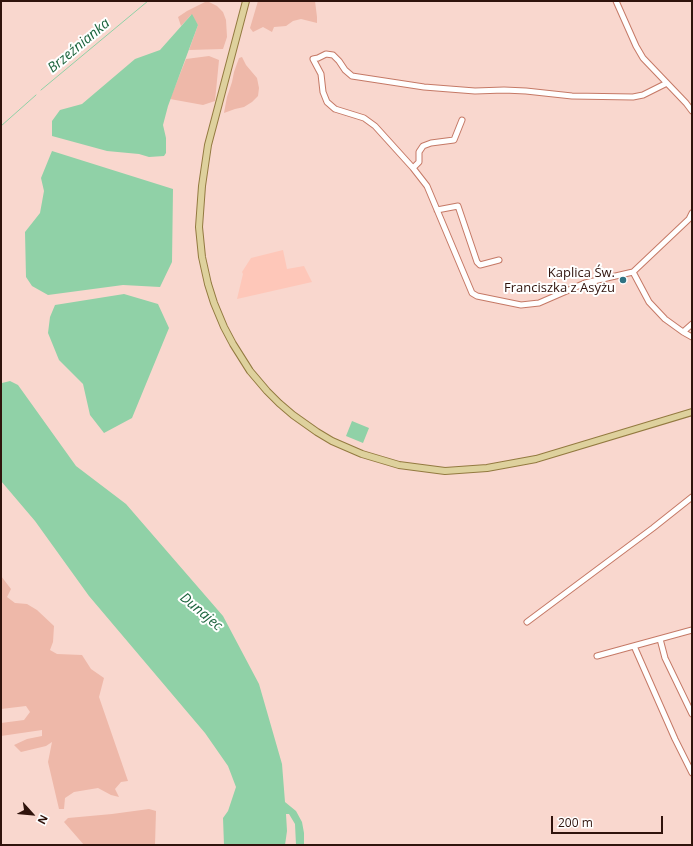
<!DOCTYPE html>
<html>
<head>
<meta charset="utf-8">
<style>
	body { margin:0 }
	#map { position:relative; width:693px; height:846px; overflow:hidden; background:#f9d7ce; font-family:"Open Sans",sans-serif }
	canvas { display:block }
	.frame { position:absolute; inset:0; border:2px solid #30130c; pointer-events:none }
	.north { position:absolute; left:12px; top:794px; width:40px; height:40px; -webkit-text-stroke:3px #fff; paint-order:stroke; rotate:117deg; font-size:11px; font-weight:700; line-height:16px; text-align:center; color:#30130c }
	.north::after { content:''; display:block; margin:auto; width:14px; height:18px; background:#30130c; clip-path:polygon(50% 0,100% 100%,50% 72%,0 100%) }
	.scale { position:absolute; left:551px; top:816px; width:112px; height:18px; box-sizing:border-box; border:2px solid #30130c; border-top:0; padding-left:5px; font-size:12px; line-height:14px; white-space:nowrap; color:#30130c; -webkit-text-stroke:3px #fff; paint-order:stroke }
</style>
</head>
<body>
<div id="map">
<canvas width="693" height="846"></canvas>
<div class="frame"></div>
<div class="north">N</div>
<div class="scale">200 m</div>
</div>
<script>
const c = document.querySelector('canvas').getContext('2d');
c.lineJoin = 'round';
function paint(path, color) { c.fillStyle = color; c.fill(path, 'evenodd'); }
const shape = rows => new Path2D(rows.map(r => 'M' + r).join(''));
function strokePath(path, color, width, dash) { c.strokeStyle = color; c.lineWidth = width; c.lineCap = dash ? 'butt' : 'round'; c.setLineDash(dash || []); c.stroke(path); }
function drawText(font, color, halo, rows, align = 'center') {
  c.font = font + ' "Open Sans",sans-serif'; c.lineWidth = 4; c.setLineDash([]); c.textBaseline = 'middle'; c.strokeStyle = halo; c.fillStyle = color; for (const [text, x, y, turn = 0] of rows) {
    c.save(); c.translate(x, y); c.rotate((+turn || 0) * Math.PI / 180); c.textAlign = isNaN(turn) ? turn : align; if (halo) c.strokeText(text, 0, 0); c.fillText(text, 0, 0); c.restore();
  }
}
const built = shape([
	[283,250,287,269,304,266,312,282,237,299,243,274,242,272,251,258]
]);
const green = shape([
	[207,1,217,6,223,12,226,20,227,37,223,49,189,50,198,25,191,15,181,26,178,17,187,11],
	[258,1,315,1,317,17,317,23,301,19,293,21,286,26,274,27,272,32,263,27,253,32,250,28],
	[209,56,219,60,215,101,203,105,170,99,186,59],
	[242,57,246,65,257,78,259,88,258,96,252,102,244,107,235,109,224,113,227,97,232,82,234,72,239,58],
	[1,576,11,589,7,597,15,603,27,604,37,610,54,626,53,642,50,650,57,654,82,655,91,669,104,678,99,697,128,781,121,782,115,789,119,797,111,795,98,788,74,792,65,798,64,809,59,809,48,762,52,742,46,746,21,752,14,745,27,739,42,736,42,730,1,736,1,723,24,720,30,712,26,706,1,709],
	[149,809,156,811,155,845,84,845,64,822,68,818,112,814]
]);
const water = shape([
	[192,14,198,25,168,106,163,125,166,138,166,153,164,156,149,157,139,154,107,151,52,136,52,121,60,110,82,104,135,59,160,50],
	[52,151,173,189,172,262,160,287,123,285,48,295,32,286,26,277,25,232,40,213,44,191,41,178],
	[124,294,158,304,169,328,132,418,104,433,90,415,83,384,59,360,48,333,50,317,55,305],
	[10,381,18,385,76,466,126,504,223,616,259,684,282,764,285,802,296,811,302,822,304,833,304,845,296,845,295,824,289,814,286,814,287,831,285,845,224,845,223,818,228,811,236,787,228,766,205,733,89,596,35,521,1,481,1,382,2,383],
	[352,421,369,428,363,443,346,436]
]);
const stream = shape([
	[41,90,148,1],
	[1,126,36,95]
]);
const minor = shape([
	[616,1,636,46,643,58,686,103,692,111],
	[667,83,643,95,633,97,572,96,526,91,504,90,475,91,424,87,352,76,345,70,339,61,333,55,326,54,318,58,313,59,321,74,323,92,327,102,335,109,364,118,375,126,413,168,427,186,472,293,477,296,521,305,539,303,585,283,633,272,689,219,692,213],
	[413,168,419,162,419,152,423,146,431,143,454,140,462,120],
	[437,210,458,206,477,262,480,265,499,260],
	[633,272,649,302,665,319,683,332],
	[692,324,683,332,692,337],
	[527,622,653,528,692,497],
	[660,639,665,658,692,714],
	[634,646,675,739,692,773],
	[597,656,692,630]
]);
const major = shape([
	[246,1,208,145,202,186,199,227,202,257,208,284,214,303,224,327,233,344,250,371,267,391,279,403,293,415,317,432,332,441,362,454,399,465,445,471,487,468,536,459,692,412]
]);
const markers = [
	[623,280,4,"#2f7383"]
];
const poiNames = [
	["Kaplica Św.",615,273],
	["Franciszka z Asyżu",615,288]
];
const waterNames = [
	["Brzeźnianka",79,46,-40],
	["Dunajec",201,612,40]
];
paint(built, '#fec7b9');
paint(green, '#eeb8a9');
paint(water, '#90d1a7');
strokePath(stream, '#90d1a7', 1);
strokePath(minor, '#c57966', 7);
strokePath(major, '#937a40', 8);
strokePath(minor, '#fff', 5);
strokePath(major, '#ded19d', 6);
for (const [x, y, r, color] of markers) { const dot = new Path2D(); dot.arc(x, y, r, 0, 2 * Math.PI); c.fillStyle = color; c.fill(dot); strokePath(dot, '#fff', 1.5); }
drawText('13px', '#30130c', '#fff', poiNames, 'right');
drawText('italic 14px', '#1d653e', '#fff', waterNames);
</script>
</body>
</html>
